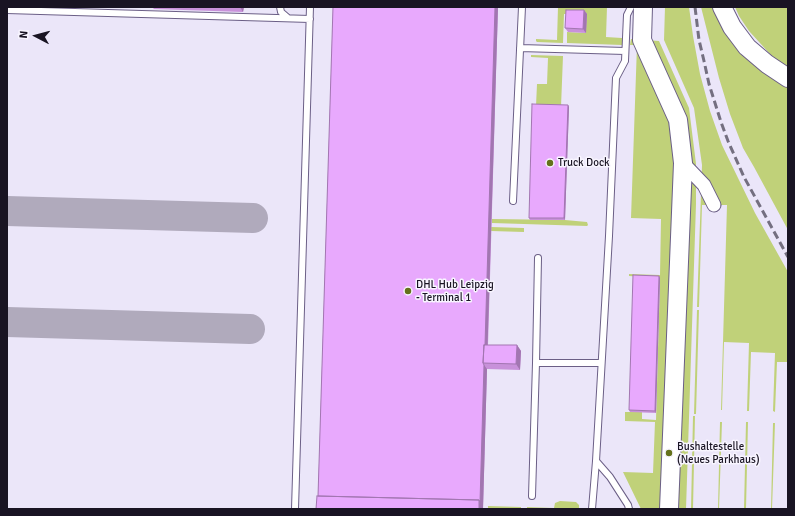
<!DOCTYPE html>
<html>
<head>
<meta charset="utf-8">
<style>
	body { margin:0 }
	#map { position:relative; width:795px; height:516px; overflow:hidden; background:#ebe6f9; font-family:Signika,sans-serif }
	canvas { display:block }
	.frame { position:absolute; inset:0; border:8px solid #191423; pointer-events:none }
	.north { position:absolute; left:16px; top:16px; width:40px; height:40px; -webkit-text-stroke:3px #f8f5ff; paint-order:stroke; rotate:276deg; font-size:11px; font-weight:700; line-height:16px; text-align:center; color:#191423 }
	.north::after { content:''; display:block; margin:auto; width:14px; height:18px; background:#191423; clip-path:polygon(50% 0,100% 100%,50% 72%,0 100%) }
</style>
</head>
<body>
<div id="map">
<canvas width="795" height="516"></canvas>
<div class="frame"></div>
<div class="north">N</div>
</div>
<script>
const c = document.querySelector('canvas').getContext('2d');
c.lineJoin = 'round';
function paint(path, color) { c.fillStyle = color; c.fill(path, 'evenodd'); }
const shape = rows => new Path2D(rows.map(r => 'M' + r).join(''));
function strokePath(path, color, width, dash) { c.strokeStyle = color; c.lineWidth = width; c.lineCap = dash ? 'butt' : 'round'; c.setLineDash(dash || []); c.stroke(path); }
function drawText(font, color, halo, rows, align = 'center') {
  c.font = font + ' Signika,sans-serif'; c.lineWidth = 3; c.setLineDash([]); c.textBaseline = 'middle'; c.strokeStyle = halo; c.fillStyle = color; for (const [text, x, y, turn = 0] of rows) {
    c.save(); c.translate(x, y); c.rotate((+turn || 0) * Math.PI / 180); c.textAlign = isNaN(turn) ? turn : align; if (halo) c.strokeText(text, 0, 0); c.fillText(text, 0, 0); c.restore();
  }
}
const green = shape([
	[558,7,607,7,606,37,622,38,622,45,567,43,567,32,586,33,586,14,564,14,563,43,537,42,536,41,536,39,557,40],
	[665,7,689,7,693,36,700,74,710,111,722,145,755,213,788,272,788,362,777,362,775,412,773,411,775,353,751,352,749,411,747,411,749,343,724,342,722,410,721,410,727,205,702,205,699,307,697,307,702,165,694,108,664,40],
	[701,7,716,7,788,86,788,230,754,167,743,148,730,114,719,78],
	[735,7,788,7,788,69,770,54,749,31,739,16],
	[631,39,659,41,689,108,696,164,696,204,686,509,641,509,623,472,653,473,655,422,625,421,625,412,642,412,642,419,656,420,660,278,629,276,629,274,660,275,661,219,631,218,637,45,630,45],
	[531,55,563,56,561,107,536,106,537,84,547,84,548,58,531,57],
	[492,219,565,220,587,222,588,225,587,226,492,223],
	[491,227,524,228,524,232,491,231],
	[697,310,699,310,696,414,694,414],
	[693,416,695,416,693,509,691,509],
	[720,422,722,422,719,509,718,509],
	[746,422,748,422,746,509,744,509],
	[773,423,775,423,772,509,771,509],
	[560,501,576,502,579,505,579,509,527,509,527,507,554,508,555,503],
	[488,506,521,507,521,509,488,509]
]);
const taxiway = shape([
	[7,211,253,218],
	[7,322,250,329]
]);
const lane = shape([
	[280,7,281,12,288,18],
	[7,10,310,19],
	[520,48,625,51],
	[513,201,522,7],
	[536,363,601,363],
	[532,496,536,363,538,258],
	[295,509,310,7],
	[592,509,596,461],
	[629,509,628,505,610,477,596,461,609,236,616,78,625,61,627,15,631,7]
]);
const street = shape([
	[683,163,704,185,714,205]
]);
const secondary = shape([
	[643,7,642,40,678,120,683,163,669,509],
	[722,7,732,27,747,47,767,64,788,78]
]);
const rail = shape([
	[695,7,699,40,704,61,709,84,721,122,728,141,744,177,788,257]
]);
const wall = shape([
	[152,7,244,7,243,12,154,9],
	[333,7,498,7,488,345,517,345,521,351,520,370,487,369,483,509,316,509,318,496],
	[584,10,587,14,586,33,568,32,565,28],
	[568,105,569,107,565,220,530,220,529,218],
	[660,278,656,413,630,412,629,410]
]);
const shadedWall = shape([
	[240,7,244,7,243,12],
	[495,7,498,7,487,363,484,363],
	[584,10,587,14,586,33,583,29],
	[568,105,569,107,565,220,564,218],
	[659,276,660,278,656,413,655,411],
	[517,345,521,351,520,370,516,364],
	[484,365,487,369,483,509,479,509]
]);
const building = shape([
	[333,7,495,7,485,345,484,345,483,363,484,365,480,502,479,500,318,496,333,7],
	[566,10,584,10,583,29,565,28,566,10],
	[532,104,568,105,564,218,529,218,532,104],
	[633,275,659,276,655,411,629,410,633,275],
	[484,345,517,345,516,364,483,363,484,345],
	[317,496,479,500,479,509,316,509,317,496]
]);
const markers = [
	[550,163,4,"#64711b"],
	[408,291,4,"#64711b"],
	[669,453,4,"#64711b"]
];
const poiNames = [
	["Truck Dock",558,163],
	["DHL Hub Leipzig",416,285],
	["- Terminal 1",416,298],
	["Bushaltestelle",677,447],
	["(Neues Parkhaus)",677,460]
];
paint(green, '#c0d179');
strokePath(taxiway, '#b0aabc', 30);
strokePath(lane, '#6b5f86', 8);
strokePath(street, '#6b5f86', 15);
strokePath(secondary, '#6b5f86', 20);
strokePath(lane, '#fff', 6);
strokePath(street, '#fff', 13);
strokePath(secondary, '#fff', 18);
strokePath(rail, '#746f80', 3, [8, 4]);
paint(wall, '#c891da');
paint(shadedWall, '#a276b1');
paint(building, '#e8a9fd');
strokePath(building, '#a276b1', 1);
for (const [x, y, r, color] of markers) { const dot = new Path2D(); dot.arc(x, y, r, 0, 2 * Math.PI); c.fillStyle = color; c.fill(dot); strokePath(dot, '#f8f5ff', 1.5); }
drawText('11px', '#191423', '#f8f5ff', poiNames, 'left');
</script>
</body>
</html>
